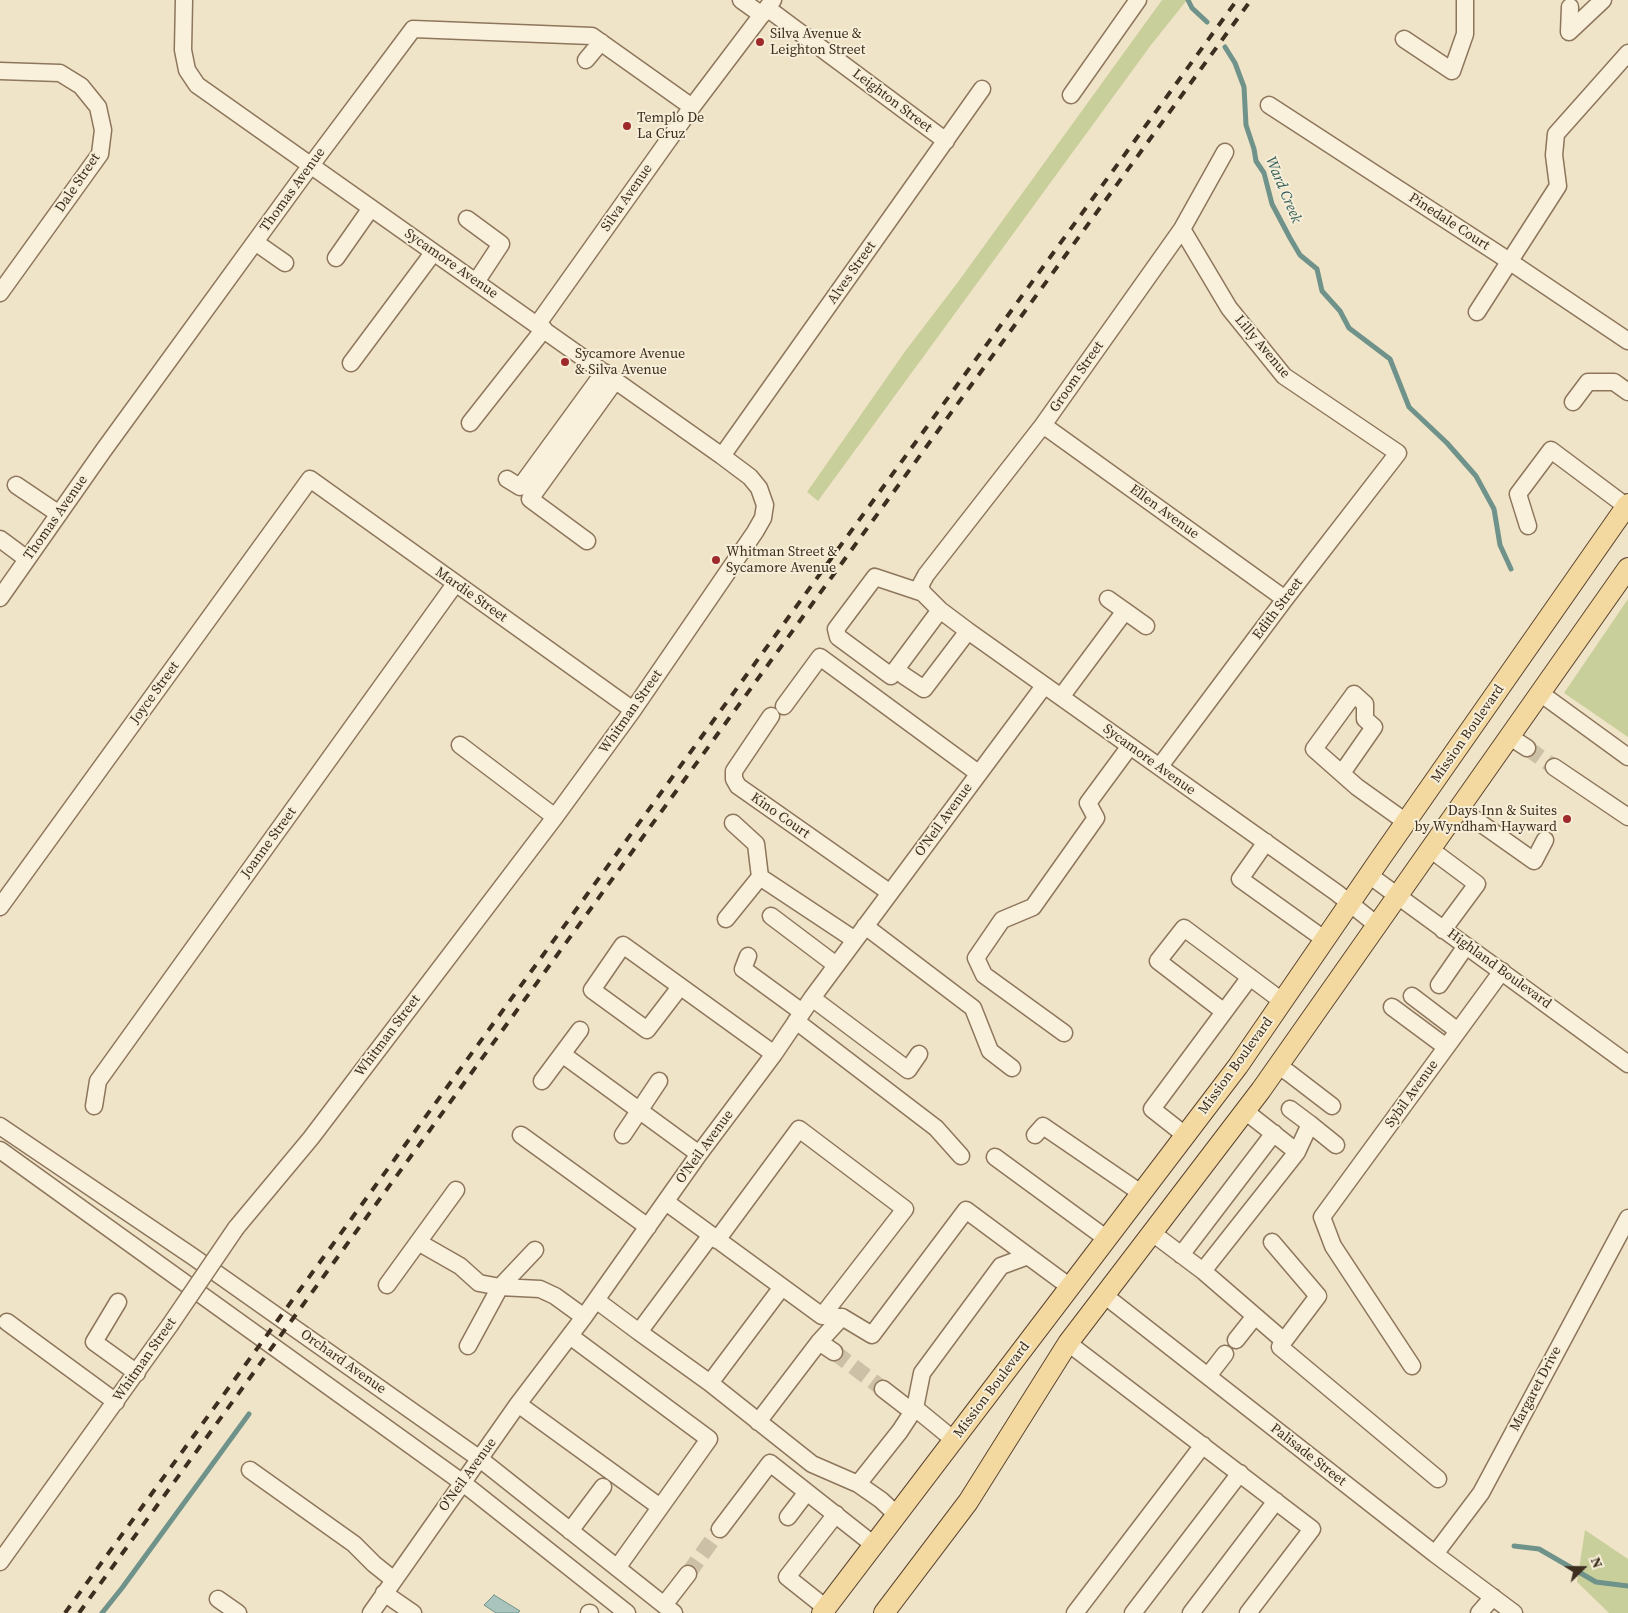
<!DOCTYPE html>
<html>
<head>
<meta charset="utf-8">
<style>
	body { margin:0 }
	#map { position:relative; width:1628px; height:1613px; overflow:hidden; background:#f0e4c8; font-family:"Source Serif 4",serif }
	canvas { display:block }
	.north { position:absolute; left:1558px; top:1543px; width:50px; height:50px; -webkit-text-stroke:4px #f7eed8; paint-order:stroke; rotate:68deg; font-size:14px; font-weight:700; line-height:20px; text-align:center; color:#3d2e20 }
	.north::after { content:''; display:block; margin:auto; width:18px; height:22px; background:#3d2e20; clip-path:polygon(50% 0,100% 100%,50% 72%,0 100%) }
</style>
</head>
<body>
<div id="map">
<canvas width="1628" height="1613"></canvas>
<div class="north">N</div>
</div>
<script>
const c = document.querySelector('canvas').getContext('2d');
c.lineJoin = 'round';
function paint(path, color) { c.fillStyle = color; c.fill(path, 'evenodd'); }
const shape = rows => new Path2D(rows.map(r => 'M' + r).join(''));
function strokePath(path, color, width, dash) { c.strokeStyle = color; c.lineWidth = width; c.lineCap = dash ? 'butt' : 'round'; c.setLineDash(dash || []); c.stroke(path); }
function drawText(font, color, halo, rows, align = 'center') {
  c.font = font + ' "Source Serif 4",serif'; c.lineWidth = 4; c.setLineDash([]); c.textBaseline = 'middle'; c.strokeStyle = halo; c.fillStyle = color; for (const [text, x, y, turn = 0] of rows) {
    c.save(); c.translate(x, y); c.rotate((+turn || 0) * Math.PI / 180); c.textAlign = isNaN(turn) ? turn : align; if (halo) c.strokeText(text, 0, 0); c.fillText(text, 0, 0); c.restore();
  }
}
const green = shape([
	[1162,0,1187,0,1151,45,818,501,807,492,906,350,958,282],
	[1628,599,1628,737,1564,693],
	[1585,1530,1628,1559,1628,1613,1609,1613,1577,1582]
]);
const water = shape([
	[494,1595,520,1611,518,1613,496,1613,484,1605,494,1595]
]);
const stream = shape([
	[1188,0,1192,8,1207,22],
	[1225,47,1235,63,1244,87,1246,125,1254,149,1256,161,1264,173,1272,204,1290,238,1300,255,1317,269,1322,291,1340,311,1349,328,1390,359,1409,407,1447,443,1476,476,1494,509,1500,545,1511,569],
	[1514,1546,1539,1549,1596,1582,1628,1586],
	[102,1613,122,1588,249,1414]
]);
const minorTunnel = shape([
	[1527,748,1554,767],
	[834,1352,883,1389],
	[688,1574,720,1529]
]);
const minor = shape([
	[184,0,183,50,187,70,197,85,722,456,750,477,759,488,765,505,763,518,755,532,633,710,555,817,311,1138,236,1228],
	[741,0,762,15],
	[1570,7,1569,32,1603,0],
	[767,8,946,141],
	[1404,39,1452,71,1465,34,1465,0],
	[586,60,601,42],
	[0,71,60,73,81,86,98,107,103,130,100,154,0,293],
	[1071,95,1138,0],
	[1269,105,1500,255,1628,341],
	[1225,152,1182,229,1043,425,926,575,920,586,923,593,940,610,968,631,1337,893,1377,925],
	[467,219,501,244,476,282],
	[255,242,285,263],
	[336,258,371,208],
	[1477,312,1558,186,1554,155,1556,134,1628,53],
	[537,325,692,107,773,0],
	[351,363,433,253],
	[1573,402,1588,382,1614,382,1628,392],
	[470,423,544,329],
	[1043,425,1285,599],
	[722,456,982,89],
	[507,479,520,487,604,372],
	[16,485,59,514],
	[1528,526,1518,494,1551,450,1626,506],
	[0,539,27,559],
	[587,541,530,499,615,381],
	[923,593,875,577,836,629,838,637,891,676,940,610],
	[0,598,103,451,300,180,413,29,592,36,692,107],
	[1125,611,1146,626],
	[903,675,924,689,968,631],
	[1540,693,1628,757],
	[1061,697,1125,611,1108,599],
	[784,706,820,657,978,773],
	[771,716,734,771,734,779,738,786,889,892],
	[1510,737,1527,748],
	[460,745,555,817],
	[1160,766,1285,599,1398,453,1284,376,1229,308,1182,229],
	[1554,767,1628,817],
	[1342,773,1374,727,1365,719,1365,704,1354,694,1314,749,1357,787,1406,822],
	[1459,808,1534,861,1545,840],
	[1266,842,1240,879,1324,939],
	[1430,849,1477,884,1443,930],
	[1369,875,1628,1064],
	[760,877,855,940],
	[0,907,310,479,633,710],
	[771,916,836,965],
	[726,919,760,877,756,844,733,823],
	[865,926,973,1008,990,1051,1012,1068],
	[748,956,743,969,802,1012],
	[1439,985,1466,946],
	[680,987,647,1030,592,990,623,945,774,1054],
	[1412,996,1458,1031],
	[812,998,908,1070,919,1054],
	[1392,1007,1446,1047],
	[1223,1011,1158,961,1184,928,1282,1001],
	[796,1021,936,1128,961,1156],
	[1064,1033,984,975,976,958,1002,920,1033,907,1096,818,1088,803,1130,746],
	[562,1054,699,1154],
	[1278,1066,1289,1073,1332,1106],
	[542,1081,580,1030],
	[94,1106,98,1081,455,584],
	[1290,1109,1310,1124,1297,1152],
	[1310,1124,1336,1145],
	[0,1126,192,1256,480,1459,674,1613],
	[521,1135,648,1227],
	[623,1135,659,1081],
	[1035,1135,1043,1126,1141,1193],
	[1185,1135,1152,1109,1250,977],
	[0,1150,463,1483,627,1613],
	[995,1157,1107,1239],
	[666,1202,822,1316,842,1317,872,1335,966,1210,1028,1256],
	[1151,1232,1203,1271,1297,1152,1245,1111],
	[711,1235,639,1332,710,1383,812,1464,858,1484,881,1500,897,1515],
	[717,1240,799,1129,905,1209,822,1316],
	[418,1242,460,1266,479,1283,500,1287,540,1289,555,1296,584,1317],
	[1181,1255,1274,1133],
	[1203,1271,1284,1341,1318,1296,1272,1242],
	[387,1285,456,1190],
	[1104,1295,1435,1554,1514,1613],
	[596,1300,639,1332],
	[118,1302,94,1342,137,1373],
	[7,1322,116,1402],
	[570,1336,709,1439,617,1568],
	[1236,1340,1255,1316],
	[1284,1341,1280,1347,1438,1479],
	[819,1342,834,1352],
	[1068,1343,1312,1529,1248,1613],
	[468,1346,500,1287,535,1250],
	[1412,1366,1333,1246,1322,1217,1502,971],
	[1208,1376,1225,1354],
	[710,1383,782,1287],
	[883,1389,905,1406,915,1408,922,1373,1001,1266,1028,1256,1070,1287],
	[518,1404,660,1507],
	[758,1422,819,1342,842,1317],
	[250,1470,354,1544,374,1564,394,1580],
	[858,1484,900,1431,915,1408,954,1440],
	[788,1517,807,1492],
	[720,1529,770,1463,874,1545],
	[570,1531,603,1487],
	[1435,1554,1481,1493,1628,1218],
	[0,1562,170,1325],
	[384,1593,413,1613],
	[218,1599,238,1613],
	[664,1605,688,1574],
	[826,1608,787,1577,836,1514],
	[371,1613,518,1404,584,1317,699,1154,774,1054,812,998,1044,686],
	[589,1613,590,1613],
	[1075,1613,1203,1445],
	[1133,1613,1240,1473],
	[1191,1613,1276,1501],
	[1479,1613,1493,1597]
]);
const major = shape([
	[822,1613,1238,1066,1380,859,1628,504],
	[884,1613,968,1502,1068,1343,1261,1090,1628,568]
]);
const rail = shape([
	[65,1613,1237,0],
	[79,1613,1251,0]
]);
const minorBridge = shape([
	[170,1325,236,1228]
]);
const markers = [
	[760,42,5,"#9e2a2b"],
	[627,126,5,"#9e2a2b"],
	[565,362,5,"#9e2a2b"],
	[716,560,5,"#9e2a2b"],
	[1567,819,5,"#9e2a2b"]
];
const poiNames = [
	["Silva Avenue &",770,34],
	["Leighton Street",770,50],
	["Templo De",637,118],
	["La Cruz",637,134],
	["Sycamore Avenue",575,354],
	["& Silva Avenue",575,370],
	["Whitman Street &",726,552],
	["Sycamore Avenue",726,568],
	["Days Inn & Suites",1557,811,"right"],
	["by Wyndham Hayward",1557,827,"right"]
];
const streetNames = [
	["Leighton Street",892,101,37],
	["Dale Street",78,183,-56],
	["Thomas Avenue",293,190,-54],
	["Silva Avenue",627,198,-55],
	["Pinedale Court",1449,222,33],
	["Sycamore Avenue",451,264,35],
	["Alves Street",852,273,-55],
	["Lilly Avenue",1262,347,50],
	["Groom Street",1077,377,-55],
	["Ellen Avenue",1164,512,36],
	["Thomas Avenue",56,518,-55],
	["Mardie Street",471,595,35],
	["Edith Street",1278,609,-53],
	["Joyce Street",155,693,-54],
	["Whitman Street",631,712,-55],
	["Mission Boulevard",1468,734,-55],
	["Sycamore Avenue",1149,760,36],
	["Kino Court",780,816,35],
	["O'Neil Avenue",944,820,-54],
	["Joanne Street",269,843,-54],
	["Highland Boulevard",1499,969,36],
	["Whitman Street",388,1036,-53],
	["Mission Boulevard",1236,1066,-54],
	["Sybil Avenue",1412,1094,-54],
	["O'Neil Avenue",705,1147,-54],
	["Whitman Street",145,1360,-55],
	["Orchard Avenue",343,1362,35],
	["Margaret Drive",1536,1389,-62],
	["Mission Boulevard",992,1390,-53],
	["Palisade Street",1308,1455,38],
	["O'Neil Avenue",468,1475,-54]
];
const waterNames = [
	["Ward Creek",1283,190,67]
];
paint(green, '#c9cf9b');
paint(water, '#a9c4bc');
strokePath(water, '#6f938a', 1);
strokePath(stream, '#6f938a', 5);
strokePath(minorTunnel, '#ccc0a6', 16, [16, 8]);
strokePath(minor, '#8d765c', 19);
strokePath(major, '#5b4430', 22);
strokePath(minor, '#faf1dc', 16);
strokePath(major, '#f3d9a0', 20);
strokePath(rail, '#3d2e20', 4, [9, 9]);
strokePath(minorBridge, '#8d765c', 19, []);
strokePath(minorBridge, '#faf1dc', 16);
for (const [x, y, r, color] of markers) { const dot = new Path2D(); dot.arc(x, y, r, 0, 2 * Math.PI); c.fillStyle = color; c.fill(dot); strokePath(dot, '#f7eed8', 2); }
drawText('14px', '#3d2e20', '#f7eed8', poiNames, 'left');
drawText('14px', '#3d2e20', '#f7eed8', streetNames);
drawText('italic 15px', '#2f5d5a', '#f7eed8', waterNames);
</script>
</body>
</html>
